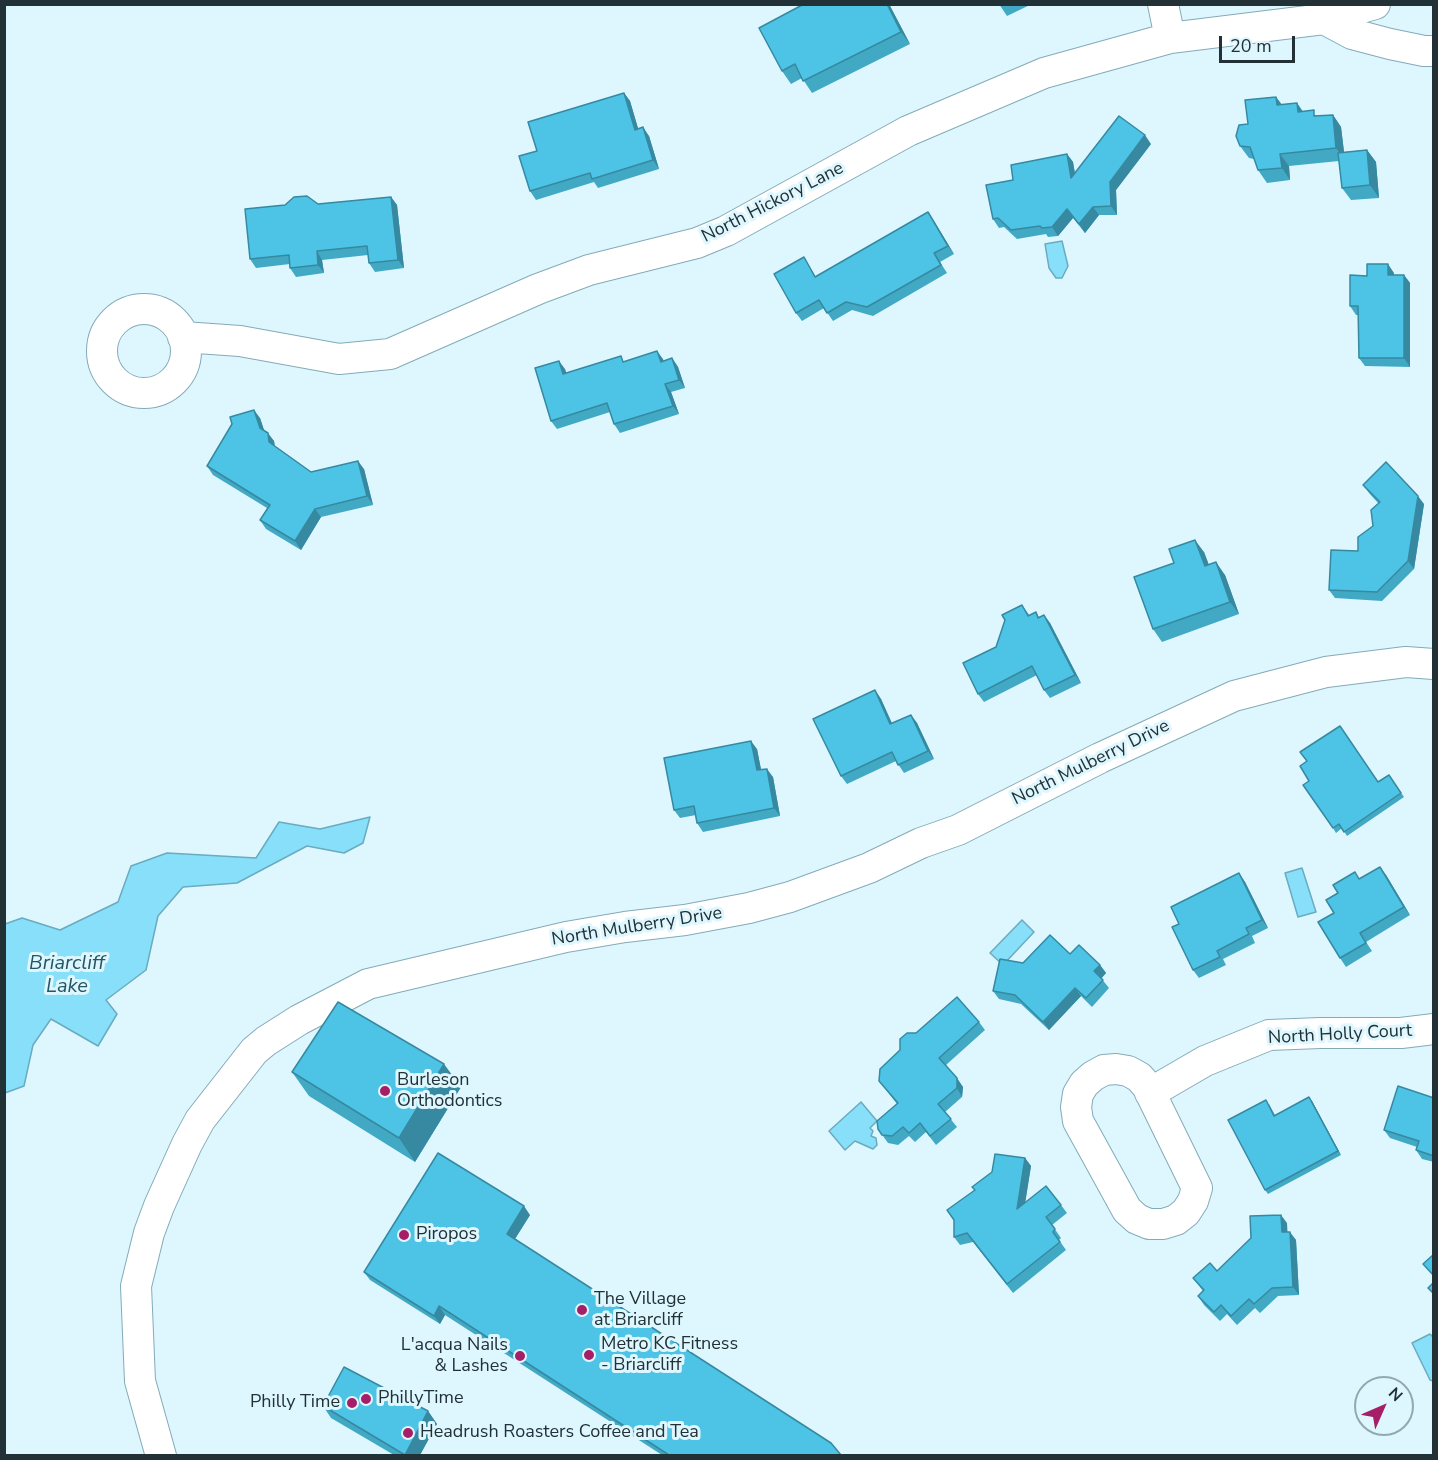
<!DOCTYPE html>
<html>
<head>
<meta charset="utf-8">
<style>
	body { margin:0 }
	#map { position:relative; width:1438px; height:1460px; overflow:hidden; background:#def7ff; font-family:"Nunito Sans",sans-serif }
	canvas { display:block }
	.frame { position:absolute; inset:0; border:6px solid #213136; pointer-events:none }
	.north { position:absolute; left:1354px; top:1376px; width:60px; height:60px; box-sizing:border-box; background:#def7ff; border:2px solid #92a8af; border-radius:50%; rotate:45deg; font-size:16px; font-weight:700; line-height:24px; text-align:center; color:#213136 }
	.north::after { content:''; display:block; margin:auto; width:21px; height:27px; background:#a51e67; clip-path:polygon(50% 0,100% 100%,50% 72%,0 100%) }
	.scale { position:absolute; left:1219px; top:36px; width:76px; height:27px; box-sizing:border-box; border:3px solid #213136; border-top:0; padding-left:8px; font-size:18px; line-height:21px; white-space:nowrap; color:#213136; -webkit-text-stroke:4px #def7ff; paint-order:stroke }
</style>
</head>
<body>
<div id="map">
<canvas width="1438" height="1460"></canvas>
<div class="frame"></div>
<div class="north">N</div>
<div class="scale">20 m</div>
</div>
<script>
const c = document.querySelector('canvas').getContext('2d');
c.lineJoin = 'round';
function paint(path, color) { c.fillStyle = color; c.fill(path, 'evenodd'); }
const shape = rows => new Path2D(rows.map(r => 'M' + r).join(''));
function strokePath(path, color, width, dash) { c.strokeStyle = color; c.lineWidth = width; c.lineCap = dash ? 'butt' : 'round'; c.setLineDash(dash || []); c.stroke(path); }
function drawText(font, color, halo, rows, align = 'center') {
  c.font = font + ' "Nunito Sans",sans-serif'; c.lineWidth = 6; c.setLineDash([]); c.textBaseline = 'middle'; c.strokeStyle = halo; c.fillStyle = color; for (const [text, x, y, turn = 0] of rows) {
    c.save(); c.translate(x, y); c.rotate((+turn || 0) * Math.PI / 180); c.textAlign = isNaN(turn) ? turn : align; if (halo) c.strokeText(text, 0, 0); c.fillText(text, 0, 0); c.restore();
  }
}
const water = shape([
	[1062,241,1068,266,1062,278,1056,278,1049,268,1045,244,1062,241],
	[370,817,363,843,344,853,307,846,237,883,183,887,158,916,146,970,106,1000,117,1014,98,1046,51,1019,33,1045,24,1086,5,1093,5,924,22,918,60,930,118,902,131,866,167,853,256,858,279,822,320,829,370,817],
	[1302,868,1316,912,1298,917,1285,873,1302,868],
	[1022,920,1034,932,1003,965,990,953,1022,920],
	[861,1102,877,1121,870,1128,873,1131,871,1136,876,1138,877,1145,873,1149,855,1141,845,1150,829,1131,861,1102],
	[1430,1334,1433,1337,1433,1381,1430,1380,1412,1343,1430,1334]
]);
const minor = shape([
	[1163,4,1170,38],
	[1324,19,1352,34,1390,44,1424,51,1434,51],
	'102 351a42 42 0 1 1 84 0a42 42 0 1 1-84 0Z',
	[183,337,240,341,339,359,390,354,538,289,589,270,697,243,726,231,908,131,1044,73,1170,38,1324,19,1375,4],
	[1116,1069,1128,1071,1139,1077,1147,1086,1197,1188,1193,1201,1186,1212,1176,1220,1163,1224,1149,1224,1137,1219,1127,1210,1078,1121,1076,1107,1078,1094,1084,1084,1093,1076,1104,1070,1116,1069],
	[1150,1093,1205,1061,1269,1035,1320,1033,1401,1033,1434,1029],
	[161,1456,140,1381,136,1286,149,1233,159,1206,187,1144,200,1120,254,1051,266,1041,299,1020,368,984,566,937,625,927,685,920,749,908,790,897,869,868,921,843,958,830,1100,758,1234,696,1326,672,1406,662,1434,664]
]);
const wall = shape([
	[804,4,889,4,910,44,812,93,802,78,791,84,782,71],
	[999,4,1032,4,1007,16],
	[624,93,630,101,638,129,649,136,659,169,598,188,594,182,536,200,530,191,537,151],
	[1276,97,1282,105,1297,103,1302,111,1318,116,1333,115,1341,127,1344,152,1367,150,1376,162,1379,198,1351,200,1342,188,1339,161,1289,166,1290,180,1267,183,1258,170,1254,159,1249,158,1240,146,1248,124],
	[1151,144,1116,190,1117,215,1099,215,1085,233,1073,218,1058,236,1048,237,1046,234,1017,239,1004,227,999,228,993,219,1013,180,1067,154,1073,162,1075,173],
	[391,197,397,205,404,268,375,272,369,263,368,255,322,260,324,273,296,277,290,268,290,264,256,268,250,259,318,204],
	[928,212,954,254,940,262,947,273,873,316,852,310,833,321,824,308,802,321,796,313,804,257,816,277],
	[1394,273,1394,275,1404,275,1410,283,1410,367,1365,366,1359,358,1358,315,1356,315,1350,306,1367,276],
	[672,358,678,367,685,388,671,392,679,414,620,433,614,424,610,412,557,429,551,421,565,369,566,373,625,362,663,359,663,361],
	[260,418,264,430,274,441,275,446,311,472,364,469,373,505,321,517,301,550,266,529,260,520,267,508,213,475,207,466],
	[1363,485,1424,504,1414,569,1382,601,1335,598,1329,590,1358,551,1373,526,1378,503,1369,493],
	[1204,552,1209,565,1225,575,1239,614,1162,642,1153,629],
	[1022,605,1030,616,1036,612,1039,617,1044,615,1050,623,1081,683,1050,698,1044,690,1037,675,984,702,978,694,996,647],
	[875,690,881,699,892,723,911,715,917,723,934,759,904,773,896,761,847,784,841,776],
	[757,749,761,770,773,777,780,816,703,832,697,823,696,815,680,818,674,810],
	[1389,775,1404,797,1347,836,1342,828,1336,833,1333,828,1378,782],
	[1239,873,1245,882,1268,928,1252,936,1255,943,1223,959,1226,965,1199,978,1193,970,1179,924],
	[1386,875,1410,915,1366,942,1372,951,1346,967,1340,958,1334,913,1338,893,1359,879],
	[1070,954,1100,965,1106,973,1101,978,1109,988,1092,1007,1081,996,1049,1030,1021,1004,999,999,993,991,1023,963],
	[979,1022,985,1030,946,1065,963,1087,962,1097,945,1112,957,1127,936,1145,926,1132,915,1142,909,1136,898,1145,888,1143,878,1129,897,1104,879,1081,916,1033],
	[292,1072,461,1087,415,1162,309,1096],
	[1434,1098,1434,1162,1422,1159,1416,1150,1417,1147,1390,1138,1384,1130],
	[1312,1101,1341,1155,1268,1194,1265,1190,1269,1104,1275,1115],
	[1025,1158,1031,1166,1025,1202,1061,1205,1067,1213,1052,1225,1061,1238,1059,1240,1066,1250,1013,1293,973,1242,960,1245,954,1237],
	[530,1215,515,1239,841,1455,662,1455,445,1315,440,1324,370,1280,364,1272],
	[1287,1223,1287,1232,1296,1240,1299,1295,1278,1296,1260,1313,1255,1308,1237,1325,1227,1314,1220,1321,1204,1305,1198,1296,1203,1291,1193,1278,1217,1271],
	[323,1406,428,1411,437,1424,420,1455,394,1455,331,1418]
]);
const shadedWall = shape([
	[887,4,889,4,910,44,901,32],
	[624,93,630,101,641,138,635,130],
	[1276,97,1285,109,1277,105],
	[1297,103,1306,116,1298,112],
	[1333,115,1341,127,1345,160,1336,148],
	[643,127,649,136,659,169,653,160],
	[1145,135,1151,144,1116,190,1117,215,1111,206,1110,182],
	[1367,150,1376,162,1379,198,1370,185],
	[1067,154,1073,162,1077,187,1071,178],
	[1280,154,1289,166,1290,180,1282,168],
	[391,197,397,205,404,268,398,260],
	[1093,207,1099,215,1085,233,1079,224],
	[1067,209,1073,218,1058,236,1052,227],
	[928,212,934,221,954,254,948,246],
	[317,251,322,260,324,273,318,265],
	[1388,264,1394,273,1394,283,1388,275],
	[1404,275,1410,283,1410,367,1404,358],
	[657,351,663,359,667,370,661,362],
	[672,358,678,367,685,388,679,380],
	[559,361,565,369,569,382,563,374],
	[665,384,671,392,679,414,673,406],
	[254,410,260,418,266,436,260,428],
	[268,433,274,441,275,450,269,442],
	[358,461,364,469,373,505,367,496],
	[1418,496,1424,504,1414,569,1408,561],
	[315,509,321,517,301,550,295,541],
	[1195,540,1204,552,1214,579,1205,566],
	[1216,562,1225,575,1239,614,1230,602],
	[1044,615,1050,623,1081,683,1075,675],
	[875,690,881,699,896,733,890,724],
	[911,715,917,723,934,759,928,751],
	[751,741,757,749,763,779,757,770],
	[767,769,773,777,780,816,774,808],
	[1380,867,1386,875,1410,915,1404,907],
	[1239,873,1245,882,1268,928,1262,920],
	[1100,965,1106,973,1100,980,1094,971],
	[1075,988,1081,996,1049,1030,1043,1022],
	[444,1064,461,1087,415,1162,399,1138],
	[957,1078,963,1087,962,1097,957,1088],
	[1309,1097,1312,1101,1341,1155,1338,1151],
	[1025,1158,1031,1166,1023,1217,1017,1209],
	[524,1206,530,1215,513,1242,507,1234],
	[1281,1215,1287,1223,1288,1241,1282,1232],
	[1290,1232,1296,1240,1299,1295,1293,1287],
	[439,1306,445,1315,440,1324,434,1316],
	[428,1411,437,1424,420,1455,405,1455]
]);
const building = shape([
	[804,4,887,4,901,32,803,81,795,64,782,71,759,28,804,4],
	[624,93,635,130,643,127,653,160,592,179,590,173,530,191,519,156,537,151,528,122,624,93],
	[1276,97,1277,105,1297,103,1298,112,1314,110,1314,116,1333,115,1336,148,1280,154,1282,168,1258,170,1250,147,1240,146,1236,136,1239,125,1248,124,1245,100,1276,97],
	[1119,116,1145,135,1110,182,1111,206,1093,207,1079,224,1067,209,1052,227,1042,228,1040,226,1011,230,998,218,993,219,986,185,1013,180,1011,165,1067,154,1071,178,1119,116],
	[1367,150,1370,185,1342,188,1338,153,1367,150],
	[307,196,318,204,391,197,398,260,369,263,367,246,317,251,318,265,290,268,289,255,250,259,245,209,285,205,294,197,307,196],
	[928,212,948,246,934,253,941,265,867,307,846,302,827,313,819,300,796,313,774,274,804,257,815,277,928,212],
	[1367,264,1388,264,1388,275,1404,275,1404,358,1359,358,1358,306,1350,306,1350,275,1367,276,1367,264],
	[657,351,661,362,672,358,679,380,665,384,673,406,614,424,607,403,551,421,535,368,559,361,563,374,621,356,623,362,657,351],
	[254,410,260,428,268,433,269,442,311,472,358,461,367,496,315,509,295,541,260,520,270,505,207,466,232,424,230,417,254,410],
	[1386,462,1418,496,1408,561,1377,592,1329,590,1331,550,1358,551,1358,537,1373,526,1371,510,1380,502,1363,485,1386,462],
	[1195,540,1205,566,1216,562,1230,602,1153,629,1134,577,1174,563,1169,549,1195,540],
	[1022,605,1028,616,1036,612,1038,618,1044,615,1075,675,1044,690,1032,666,978,694,963,663,996,647,1005,620,1002,615,1022,605],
	[875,690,890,724,911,715,928,751,898,765,892,752,841,776,813,719,875,690],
	[1340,726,1378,782,1389,775,1401,793,1344,832,1339,824,1333,828,1303,785,1309,781,1300,766,1307,761,1300,752,1340,726],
	[751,741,757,770,767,769,774,808,697,823,694,806,674,810,664,758,751,741],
	[1380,867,1404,907,1360,933,1366,943,1340,958,1318,922,1334,913,1326,900,1338,893,1333,885,1355,872,1359,879,1380,867],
	[1239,873,1262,920,1246,928,1249,934,1217,951,1220,957,1193,970,1172,927,1179,924,1171,907,1239,873],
	[1050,935,1070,954,1079,945,1100,965,1094,971,1103,980,1086,998,1075,988,1043,1022,1015,995,993,991,1000,959,1023,963,1050,935],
	[957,997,979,1022,939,1058,957,1078,957,1088,938,1104,951,1119,930,1136,920,1123,909,1133,903,1127,892,1136,882,1135,878,1129,877,1121,898,1103,879,1081,880,1069,900,1050,900,1039,907,1033,916,1033,957,997],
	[338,1002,444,1064,399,1138,292,1072,338,1002],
	[1398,1086,1434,1098,1434,1156,1416,1150,1419,1141,1384,1130,1398,1086],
	[1309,1097,1338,1151,1265,1190,1228,1120,1266,1100,1274,1116,1309,1097],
	[438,1153,524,1206,507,1234,831,1443,841,1455,669,1455,439,1306,434,1316,364,1272,438,1153],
	[995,1154,1025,1158,1017,1209,1046,1186,1061,1205,1046,1217,1055,1229,1053,1232,1060,1242,1007,1284,967,1233,954,1237,954,1220,947,1210,975,1190,972,1187,992,1172,995,1154],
	[1281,1215,1282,1232,1290,1232,1293,1287,1272,1288,1254,1304,1249,1299,1231,1316,1221,1305,1214,1312,1198,1296,1204,1290,1193,1278,1210,1263,1217,1271,1251,1238,1250,1216,1281,1215],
	[1434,1254,1434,1276,1423,1264,1434,1254],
	[1434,1282,1434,1294,1428,1288,1434,1282],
	[344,1367,428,1411,405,1455,323,1406,344,1367]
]);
const markers = [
	[385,1091,6,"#a51e67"],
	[404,1235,6,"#a51e67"],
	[582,1310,6,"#a51e67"],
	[589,1355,6,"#a51e67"],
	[520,1356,6,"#a51e67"],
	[366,1399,6,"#a51e67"],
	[352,1403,6,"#a51e67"],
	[408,1433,6,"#a51e67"]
];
const streetNames = [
	["North Hickory Lane",773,203,-27],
	["North Mulberry Drive",1091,763,-26],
	["North Mulberry Drive",637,927,-9],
	["North Holly Court",1340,1035,-3]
];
const poiNames = [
	["Burleson",397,1081],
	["Orthodontics",397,1102],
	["Piropos",416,1235],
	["The Village",594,1300],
	["at Briarcliff",594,1321],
	["Metro KC Fitness",601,1345],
	["- Briarcliff",601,1366],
	["L'acqua Nails",508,1346,"right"],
	["& Lashes",508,1367,"right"],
	["PhillyTime",378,1399],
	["Philly Time",340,1403,"right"],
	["Headrush Roasters Coffee and Tea",420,1433]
];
const waterNames = [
	["Briarcliff",67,964],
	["Lake",67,987]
];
paint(water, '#88dffa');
strokePath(water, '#69abbf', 1.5);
strokePath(minor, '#83abb7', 32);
strokePath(minor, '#fff', 30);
paint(wall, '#42a9c5');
paint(shadedWall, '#3689a0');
paint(building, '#4dc4e5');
strokePath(building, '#3689a0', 1.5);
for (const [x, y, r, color] of markers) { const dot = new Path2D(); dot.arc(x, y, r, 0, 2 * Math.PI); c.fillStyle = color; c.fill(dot); strokePath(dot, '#def7ff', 2); }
drawText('18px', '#213136', '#def7ff', streetNames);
drawText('18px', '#213136', '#def7ff', poiNames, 'left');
drawText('italic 20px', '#245664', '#def7ff', waterNames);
</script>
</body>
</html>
